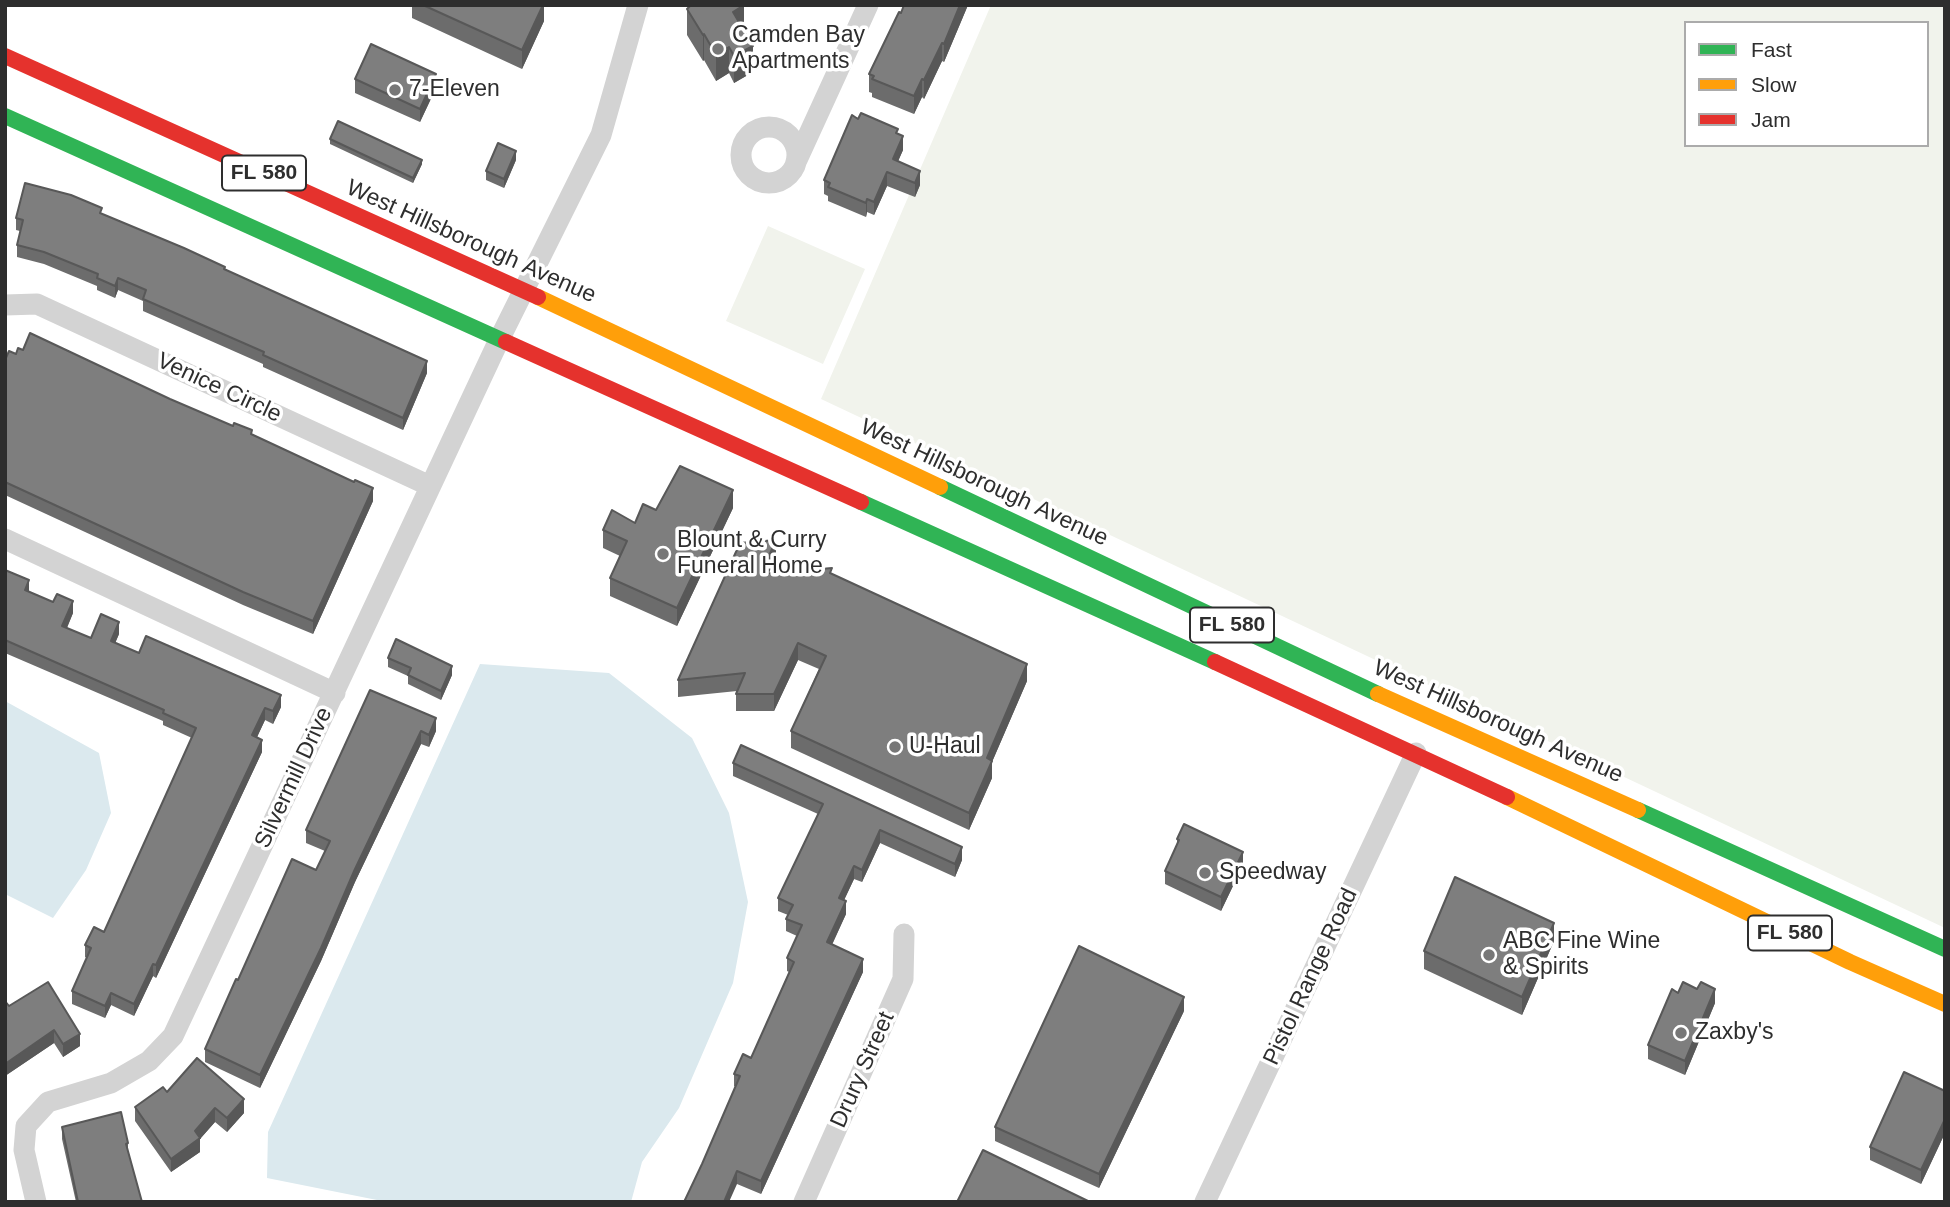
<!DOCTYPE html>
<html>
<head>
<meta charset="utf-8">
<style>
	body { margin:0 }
	#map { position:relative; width:1950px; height:1207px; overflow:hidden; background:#fff; font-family:Helvetica,sans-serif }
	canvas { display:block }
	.frame { position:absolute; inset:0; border:7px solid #2e2e2e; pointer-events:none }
	.legend { position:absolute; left:1684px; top:21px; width:245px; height:126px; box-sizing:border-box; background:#fff; border:2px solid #ababab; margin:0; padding:9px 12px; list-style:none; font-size:21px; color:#2e2e2e }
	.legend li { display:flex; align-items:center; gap:14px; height:35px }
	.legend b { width:35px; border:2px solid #ababab }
</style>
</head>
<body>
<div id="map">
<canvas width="1950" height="1207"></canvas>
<div class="frame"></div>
<ul class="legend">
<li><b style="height:9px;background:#30b455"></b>Fast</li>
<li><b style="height:9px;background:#ff9f0a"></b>Slow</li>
<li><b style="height:9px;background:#e5322d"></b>Jam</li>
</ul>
</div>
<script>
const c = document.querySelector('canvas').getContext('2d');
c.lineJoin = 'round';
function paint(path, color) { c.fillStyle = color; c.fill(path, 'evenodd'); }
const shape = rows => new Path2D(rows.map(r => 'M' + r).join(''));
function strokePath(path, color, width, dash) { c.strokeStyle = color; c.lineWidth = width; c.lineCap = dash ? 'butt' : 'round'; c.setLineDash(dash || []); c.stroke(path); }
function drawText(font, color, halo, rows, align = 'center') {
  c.font = font + ' Helvetica,sans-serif'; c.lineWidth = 7; c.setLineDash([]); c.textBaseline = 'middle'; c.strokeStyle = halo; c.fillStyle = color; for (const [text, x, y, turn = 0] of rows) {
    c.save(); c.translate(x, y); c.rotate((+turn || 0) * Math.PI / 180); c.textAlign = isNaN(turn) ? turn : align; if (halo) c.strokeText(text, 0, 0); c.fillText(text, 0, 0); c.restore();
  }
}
const green = shape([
	[991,5,1945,5,1945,928,821,399],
	[1686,23,1927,23,1927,145,1686,145],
	[768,226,865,269,823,364,726,321]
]);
const water = shape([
	[480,664,609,673,692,738,729,813,748,902,733,983,679,1108,642,1162,631,1202,387,1202,267,1178,268,1132],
	[5,701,99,753,111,813,86,870,53,918,5,894]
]);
const street = shape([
	'741 155a28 28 0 1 1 56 0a28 28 0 1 1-56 0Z',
	[797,160,868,5],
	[5,305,37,304,430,486],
	[5,539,335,693],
	[36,1202,24,1150,26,1126,48,1102,111,1083,149,1061,173,1036,499,340,601,135,638,5],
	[804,1202,903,979,904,934],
	[1205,1202,1416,753]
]);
const fast = shape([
	[5,116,506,342],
	[940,487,1378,694],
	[861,502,1215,662],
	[1638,810,1945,949]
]);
const slow = shape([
	[538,297,940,487],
	[1378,694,1638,810],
	[1507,797,1850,962,1945,1004]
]);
const jam = shape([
	[5,56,538,297],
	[506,342,861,502],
	[1215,662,1507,797]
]);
const wall = shape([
	[412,5,544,5,544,21,522,69,412,18],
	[687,5,744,5,744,31,753,72,734,83,729,73,716,81,704,60,703,61,687,35,687,9,688,8],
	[968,5,944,62,942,61,924,99,922,97,914,114,872,97,872,93,869,92,869,74,901,13],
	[355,79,436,88,420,122,355,93],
	[858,119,898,134,903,150,898,161,920,185,915,197,887,186,874,215,867,212,866,217,828,201,828,196,824,194,824,180],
	[330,139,422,164,413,183,330,144],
	[516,160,504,188,486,180,486,171],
	[102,214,225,270,427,373,403,430,263,367,263,364,143,311,143,301,118,290,115,298,97,290,97,286,44,264,17,257,17,245,20,231,16,230,16,218],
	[16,354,170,399,252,435,373,501,313,634,243,605,5,495,5,360],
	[733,508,677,626,610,596,610,578,620,556,603,548,603,530,635,523,656,510],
	[776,557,769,573,832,574,1027,681,992,762,992,778,969,830,791,748,791,731,819,669,798,660,774,711,736,711,736,694,737,691,678,697,678,680],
	[5,570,29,592,73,613,67,628,91,638,119,634,115,643,139,653,281,707,273,724,265,720,257,737,262,752,156,978,153,976,134,1016,111,1005,105,1018,72,1004,72,991,87,958,85,957,85,945,104,932,192,738,163,725,163,721,5,653],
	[388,658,452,675,441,700,408,684,408,676,388,667],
	[436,718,436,731,429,747,421,744,355,882,321,961,260,1088,205,1062,205,1049,238,980,316,870,325,851,306,843,306,830],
	[733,763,962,860,955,877,880,843,862,882,854,879,844,900,846,914,832,945,863,972,761,1194,737,1184,736,1087,734,1086,734,1074,751,1058,789,972,787,971,787,958,797,936,786,931,786,919,788,915,778,911,778,898,818,814,733,776],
	[1177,839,1243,865,1221,911,1165,884,1165,871,1177,844],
	[1554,941,1522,1015,1424,969,1424,951],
	[48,982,80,1046,63,1057,54,1043,5,1076,5,1001,9,1006],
	[1697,989,1715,1003,1685,1075,1648,1059,1648,1045,1678,993],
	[1184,1011,1099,1188,995,1141,995,1127],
	[1945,1091,1945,1133,1921,1184,1870,1160,1870,1147],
	[167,1092,244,1113,227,1132,215,1122,200,1139,200,1152,171,1172,135,1121,135,1107],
	[62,1127,128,1143,128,1152,142,1202,76,1202,62,1139]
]);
const shadedWall = shape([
	[543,5,544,5,544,21,522,69,522,50],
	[960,5,968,5,944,62,944,44],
	[744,6,744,32,733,12],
	[704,34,704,60,703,61,703,35],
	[942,43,942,61,924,99,924,80],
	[753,46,753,72,734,83,734,56],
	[729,47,729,73,716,81,716,55],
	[436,74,436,88,420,122,420,109],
	[922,79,922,97,914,114,914,96],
	[903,136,903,150,893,173,893,159],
	[516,151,516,160,504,188,504,179],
	[422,160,422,164,413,183,413,178],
	[920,171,920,185,915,197,915,183],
	[887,172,887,186,874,215,874,202],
	[867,199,867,212,866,217,866,203],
	[118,278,118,290,115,298,115,286],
	[427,361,427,373,403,430,403,418],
	[373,488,373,501,313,634,313,621],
	[733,490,733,508,677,626,677,608],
	[776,540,776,557,761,590,761,574],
	[29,580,29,593,25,590],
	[73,601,73,613,62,639,62,626],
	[119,622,119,634,111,653,111,641],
	[798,643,798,660,774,711,774,694],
	[1027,664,1027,681,992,762,992,778,969,830,969,813,987,758],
	[452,666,452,675,441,700,441,691],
	[281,695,281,707,273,724,273,711],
	[265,708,265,720,252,748,252,735],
	[436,718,436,731,429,747,429,735],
	[421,731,421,744,355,882,321,961,260,1088,260,1075,355,869],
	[262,740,262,752,156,978,156,965],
	[880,830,880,843,862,882,862,870],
	[962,847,962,860,955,877,955,864],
	[1243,852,1243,865,1221,911,1221,897],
	[854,866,854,879,839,911,839,898],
	[846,901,846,914,827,955,827,942],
	[1554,923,1554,941,1522,1015,1522,997],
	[863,959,863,972,761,1194,761,1181],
	[153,964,153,976,134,1016,134,1004],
	[1715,989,1715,1003,1685,1075,1685,1061],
	[111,993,111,1005,105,1018,105,1006],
	[1184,997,1184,1011,1099,1188,1099,1174],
	[54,1030,54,1043,5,1076,5,1064],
	[80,1034,80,1046,63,1057,63,1044],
	[244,1099,244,1113,227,1132,227,1118],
	[215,1108,215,1122,200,1139,200,1152,171,1172,171,1159],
	[1945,1119,1945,1133,1921,1184,1921,1170],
	[737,1171,737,1184,729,1202,724,1202]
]);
const building = shape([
	[423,5,543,5,522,50,423,5],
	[691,5,744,5,733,12,753,46,734,56,729,47,716,55,704,34,703,35,687,9,691,5],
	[904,5,960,5,944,44,942,43,924,80,922,79,914,96,872,79,874,76,869,74,899,12,901,13,904,5],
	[371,44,436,74,420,109,355,79,371,44],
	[861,113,898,129,896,133,903,136,893,159,920,171,915,183,887,172,874,202,867,199,866,203,828,187,830,183,824,180,852,115,858,119,861,113],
	[338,121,422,160,413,178,330,139,338,121],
	[498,143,516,151,504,179,486,171,498,143],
	[25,183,71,195,102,208,100,213,184,248,225,267,224,269,427,361,403,418,263,355,264,352,143,299,146,290,118,278,115,286,97,278,98,274,44,252,17,245,23,220,16,218,25,183],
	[30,333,170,399,233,426,234,423,252,430,251,434,354,482,355,480,373,488,313,621,243,592,5,482,5,360,9,351,16,354,18,348,23,350,30,333],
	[680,466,733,490,677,608,610,578,627,541,603,530,612,510,635,523,643,504,656,510,680,466],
	[776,540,761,574,832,568,830,573,1027,664,987,758,992,761,969,813,791,731,826,656,798,643,774,694,736,694,745,673,678,680,740,543,776,540],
	[5,570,29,580,25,590,53,602,57,594,73,601,62,626,91,638,101,614,119,622,111,641,139,653,146,636,281,695,273,711,265,708,252,735,262,740,156,965,153,964,134,1004,111,993,105,1006,72,991,91,948,85,945,94,927,104,932,196,728,163,713,164,710,5,640,5,570],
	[396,639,452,666,441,691,408,675,411,668,388,658,396,639],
	[370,690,436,718,429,735,421,731,355,869,321,948,260,1075,205,1049,236,979,238,980,292,859,316,870,330,841,306,830,370,690],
	[741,745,962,847,955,864,880,830,862,870,854,866,839,898,846,901,827,942,863,959,761,1181,737,1171,724,1202,684,1202,702,1164,740,1076,734,1074,743,1054,751,1058,794,962,787,958,802,925,786,919,793,905,778,898,823,804,733,763,741,745],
	[1184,824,1243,852,1221,897,1165,871,1179,840,1177,839,1184,824],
	[1455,877,1554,923,1522,997,1424,951,1455,877],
	[1079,946,1184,997,1099,1174,995,1127,1079,946],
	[48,982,80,1034,63,1044,54,1030,5,1064,5,1001,9,1006,48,982],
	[1683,982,1697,989,1701,982,1715,989,1685,1061,1648,1045,1672,989,1678,993,1683,982],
	[197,1058,244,1099,227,1118,215,1108,195,1131,200,1138,171,1159,135,1107,163,1087,167,1092,197,1058],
	[1904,1072,1945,1091,1945,1119,1921,1170,1870,1147,1904,1072],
	[121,1112,128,1143,126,1144,142,1202,78,1202,62,1127,121,1112],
	[983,1150,1088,1201,957,1202,983,1150]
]);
const markers = [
	[718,49,7,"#777"],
	[395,90,7,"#777"],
	[663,554,7,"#777"],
	[895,747,7,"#777"],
	[1205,873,7,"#777"],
	[1489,955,7,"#777"],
	[1681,1033,7,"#777"]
];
const shields = [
	[264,173,84],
	[1232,625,84],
	[1790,933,84]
];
const shieldNames = [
	["FL 580",264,173],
	["FL 580",1232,625],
	["FL 580",1790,933]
];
const poiNames = [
	["Camden Bay",732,36],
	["Apartments",732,62],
	["7-Eleven",409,90],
	["Blount & Curry",677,541],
	["Funeral Home",677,567],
	["U-Haul",909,747],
	["Speedway",1219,873],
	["ABC Fine Wine",1503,942],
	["& Spirits",1503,968],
	["Zaxby's",1695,1033]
];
const streetNames = [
	["West Hillsborough Avenue",471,242,24],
	["Venice Circle",219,388,25],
	["West Hillsborough Avenue",984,483,25],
	["West Hillsborough Avenue",1498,722,24],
	["Silvermill Drive",294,778,-65],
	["Pistol Range Road",1311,977,-65],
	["Drury Street",863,1070,-66]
];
paint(green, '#f1f3ec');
paint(water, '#dbe9ee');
strokePath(street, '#d3d3d3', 21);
strokePath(fast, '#30b455', 16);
strokePath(slow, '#ff9f0a', 16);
strokePath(jam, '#e5322d', 16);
paint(wall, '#6c6c6c');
paint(shadedWall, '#585858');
paint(building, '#7e7e7e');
strokePath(building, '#585858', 2);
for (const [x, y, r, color] of markers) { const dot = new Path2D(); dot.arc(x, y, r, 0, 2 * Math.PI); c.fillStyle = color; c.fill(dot); strokePath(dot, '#fff', 2.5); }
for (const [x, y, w] of shields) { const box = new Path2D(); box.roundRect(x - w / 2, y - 17.5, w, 35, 5); c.fillStyle = '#fff'; c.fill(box); strokePath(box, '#2e2e2e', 2); }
drawText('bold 21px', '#2e2e2e', null, shieldNames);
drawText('23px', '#2e2e2e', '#fff', poiNames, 'left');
drawText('23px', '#2e2e2e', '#fff', streetNames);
</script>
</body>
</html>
